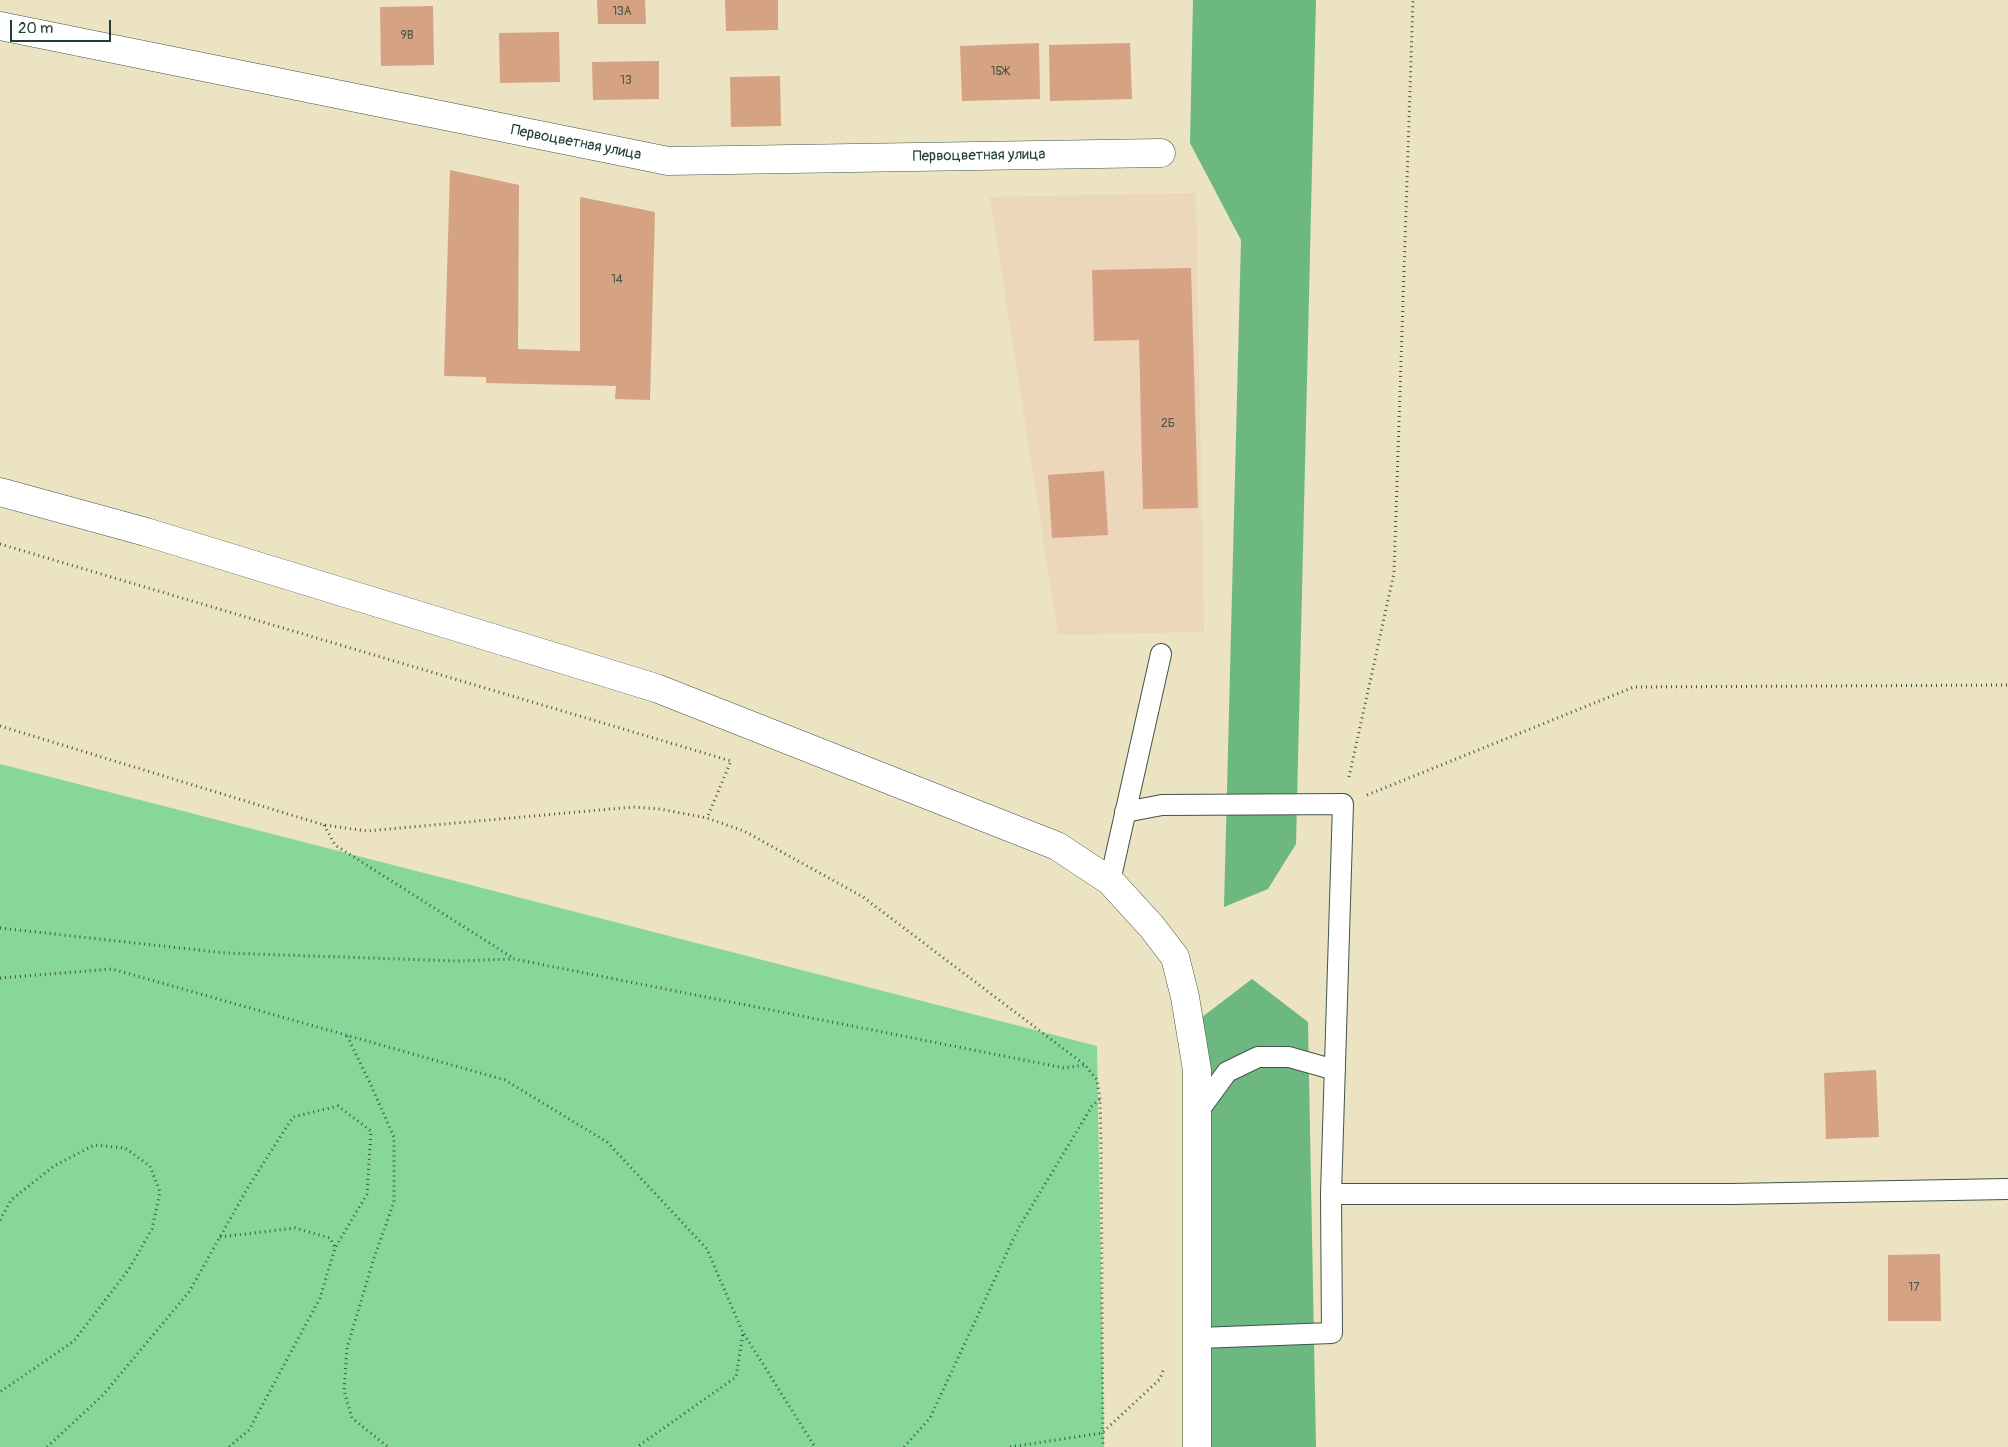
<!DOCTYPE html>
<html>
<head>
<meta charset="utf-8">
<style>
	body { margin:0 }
	#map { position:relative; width:2008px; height:1447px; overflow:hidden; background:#ebe3c1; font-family:Pangolin,sans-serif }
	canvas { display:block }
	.scale { position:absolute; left:10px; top:20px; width:101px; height:22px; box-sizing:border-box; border:2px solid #1f3d34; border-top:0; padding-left:6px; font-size:15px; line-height:18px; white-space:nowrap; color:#1f3d34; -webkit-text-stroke:4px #fff; paint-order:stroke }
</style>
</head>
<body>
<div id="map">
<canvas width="2008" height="1447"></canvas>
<div class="scale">20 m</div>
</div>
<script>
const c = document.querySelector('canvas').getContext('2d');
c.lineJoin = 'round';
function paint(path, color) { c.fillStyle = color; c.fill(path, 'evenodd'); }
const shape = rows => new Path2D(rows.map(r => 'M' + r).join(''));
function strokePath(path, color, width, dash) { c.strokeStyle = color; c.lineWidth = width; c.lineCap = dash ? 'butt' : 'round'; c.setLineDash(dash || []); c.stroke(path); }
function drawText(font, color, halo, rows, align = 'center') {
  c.font = font + ' Pangolin,sans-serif'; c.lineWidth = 5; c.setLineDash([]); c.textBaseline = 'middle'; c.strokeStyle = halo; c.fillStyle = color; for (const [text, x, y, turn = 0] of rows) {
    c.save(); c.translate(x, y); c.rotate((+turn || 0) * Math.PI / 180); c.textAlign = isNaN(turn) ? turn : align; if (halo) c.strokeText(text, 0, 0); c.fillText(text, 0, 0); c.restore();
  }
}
const built = shape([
	[1196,193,1204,632,1058,635,990,197]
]);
const green = shape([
	[0,764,1097,1046,1104,1447,0,1447]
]);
const forest = shape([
	[1193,0,1316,0,1296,844,1268,889,1224,907,1241,240,1190,143],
	[1252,979,1308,1022,1316,1447,1201,1447,1193,1024]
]);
const building = shape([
	[597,0,645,0,646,24,598,24],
	[725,0,778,0,778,30,726,31],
	[433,6,434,65,381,66,380,7],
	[559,32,560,82,500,83,499,33],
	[1039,43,1040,99,962,101,960,46],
	[1130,43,1132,99,1050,101,1049,45],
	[659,61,659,99,593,100,592,62],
	[780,76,781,126,731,127,730,77],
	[450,170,519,185,518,349,580,351,580,197,655,212,650,400,615,399,616,386,486,383,486,377,444,376],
	[1191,268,1198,508,1143,509,1139,340,1094,341,1092,270],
	[1104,471,1108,535,1052,538,1048,475],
	[1876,1070,1879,1137,1826,1139,1824,1073],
	[1940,1254,1941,1321,1888,1321,1888,1255]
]);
const path = shape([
	[0,544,731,761,707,818],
	[0,726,324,825,367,831,633,807,660,809,707,818,744,831,863,897,1085,1065,1097,1080,1100,1099,1101,1138,1103,1447],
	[1349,777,1394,573,1413,0],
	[1367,795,1634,687,2008,685],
	[324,825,335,845,513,958],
	[0,928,225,953,457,961,514,959,1064,1068,1085,1065],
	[0,978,112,969,505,1080,607,1142,707,1249,743,1333,736,1377,637,1447],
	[347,1036,370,1083,394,1137,394,1202,374,1258,347,1348,344,1391,352,1418,388,1447],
	[0,1220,11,1200,54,1166,94,1145,125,1148,150,1166,160,1192,152,1229,129,1269,74,1341,0,1392],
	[220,1237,295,1228,330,1238,335,1248],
	[744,1334,815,1447],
	[47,1447,103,1395,189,1292,247,1189,293,1117,338,1106,371,1131,367,1194,335,1248,320,1298,249,1430,229,1447],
	[904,1447,930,1418,1018,1229,1092,1106,1100,1099],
	[1010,1447,1102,1433,1160,1379,1164,1368]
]);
const service = shape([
	[1125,812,1162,805,1343,804,1331,1194,1332,1333,1198,1338],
	[1110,881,1161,654],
	[1197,1113,1227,1072,1258,1057,1289,1057,1335,1070],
	[1331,1194,1731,1194,2008,1189]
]);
const minor = shape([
	[0,26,668,161,1161,153],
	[0,492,146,532,656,688,1057,846,1110,881,1152,927,1175,957,1185,997,1197,1070,1197,1447]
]);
const numberNames = [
	["13А",622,12],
	["9В",407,36],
	["15Ж",1000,72],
	["13",626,81],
	["14",617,280],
	["2Б",1168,424],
	["17",1914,1288]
];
const streetNames = [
	["Первоцветная улица",576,143,11],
	["Первоцветная улица",979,156,-1]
];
paint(built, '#edd7ba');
paint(green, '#86d798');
paint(forest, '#6cb880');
paint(building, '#d5a283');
strokePath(service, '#3e5649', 22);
strokePath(minor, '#3e5649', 29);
strokePath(path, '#3e5649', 3, [1, 4]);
strokePath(service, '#fff', 20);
strokePath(minor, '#fff', 28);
drawText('12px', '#4c5648', null, numberNames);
drawText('15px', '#1f3d34', '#fff', streetNames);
</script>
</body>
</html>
